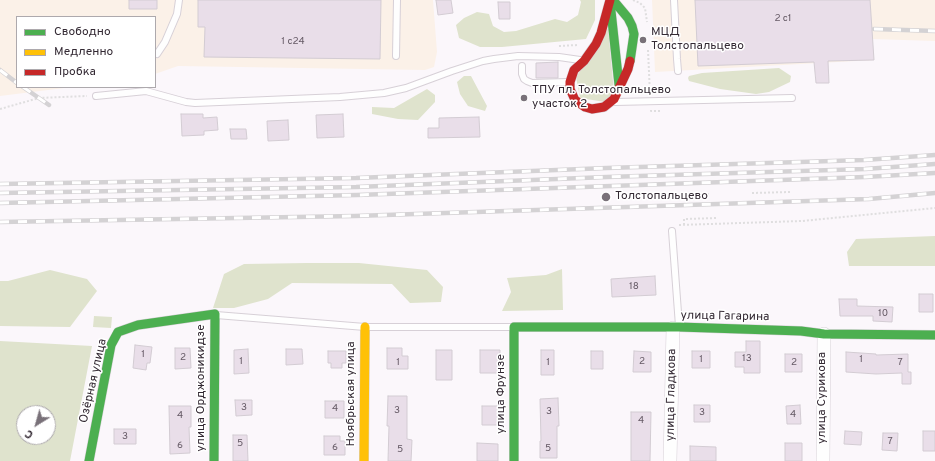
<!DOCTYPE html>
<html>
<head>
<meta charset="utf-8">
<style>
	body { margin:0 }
	#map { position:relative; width:935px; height:461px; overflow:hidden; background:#fbf7fb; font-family:Overpass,sans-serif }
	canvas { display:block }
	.legend { position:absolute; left:16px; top:16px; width:140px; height:72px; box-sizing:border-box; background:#fff; border:1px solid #ada9ad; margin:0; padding:5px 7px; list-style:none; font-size:12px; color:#332933 }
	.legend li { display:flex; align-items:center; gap:8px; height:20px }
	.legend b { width:20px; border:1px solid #ada9ad }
	.north { position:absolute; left:16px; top:405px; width:40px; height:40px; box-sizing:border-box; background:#fff; border:1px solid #ada9ad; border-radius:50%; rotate:217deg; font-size:11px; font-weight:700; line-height:16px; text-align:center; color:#332933 }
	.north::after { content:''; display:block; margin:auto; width:14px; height:18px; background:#797179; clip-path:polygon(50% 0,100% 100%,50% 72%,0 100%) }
</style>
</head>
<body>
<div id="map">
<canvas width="935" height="461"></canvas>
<ul class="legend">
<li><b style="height:5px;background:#4caf50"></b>Свободно</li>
<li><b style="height:5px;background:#ffc107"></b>Медленно</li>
<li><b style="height:5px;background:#c62828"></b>Пробка</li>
</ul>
<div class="north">С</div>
</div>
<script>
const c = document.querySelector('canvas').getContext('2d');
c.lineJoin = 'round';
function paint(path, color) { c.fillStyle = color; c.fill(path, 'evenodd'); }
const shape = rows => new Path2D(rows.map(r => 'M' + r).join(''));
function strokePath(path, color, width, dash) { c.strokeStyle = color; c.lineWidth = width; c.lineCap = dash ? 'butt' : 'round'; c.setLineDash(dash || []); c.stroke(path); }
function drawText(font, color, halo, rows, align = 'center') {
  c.font = font + ' Overpass,sans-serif'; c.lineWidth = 3; c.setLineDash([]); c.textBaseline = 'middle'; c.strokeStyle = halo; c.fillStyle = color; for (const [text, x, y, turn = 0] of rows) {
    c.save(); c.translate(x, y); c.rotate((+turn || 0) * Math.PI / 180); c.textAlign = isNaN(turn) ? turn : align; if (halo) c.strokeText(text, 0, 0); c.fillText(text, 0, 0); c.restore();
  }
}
const industrial = shape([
	[0,0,433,0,437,52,434,67,425,70,178,66,155,74,155,17,17,17,17,87,72,87,0,96],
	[652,0,935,0,935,41,872,39,874,60,655,72]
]);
const green = shape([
	[580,0,595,0,595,20,586,39,502,47,480,47,459,38,456,25,464,18,477,12,489,14,493,26,504,32,516,31,555,19,567,22,578,15,581,2],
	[608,28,614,92,605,102,580,98,576,77],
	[779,68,791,76,790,82,769,92,756,94,720,89,689,81,688,78,689,76,702,73],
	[464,76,471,76,487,106,485,111,468,106,460,94,457,82],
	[427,89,435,95,435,102,418,120,398,119,372,114,372,107,394,108],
	[935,236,935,266,849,266,847,252,856,239],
	[307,263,359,263,427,270,443,287,441,302,410,303,392,284,292,283,268,299,234,308,213,308,224,274,244,264],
	[562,269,563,310,502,311,511,292,507,278,546,275],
	[50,270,87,279,97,291,70,327,0,326,0,281,8,281],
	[94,316,112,317,111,328,93,327],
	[0,341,92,346,70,461,0,461],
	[24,413,48,413,48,437,24,437]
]);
const building = shape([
	[129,0,157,0,157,9,129,9,129,0],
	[198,0,381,0,380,59,204,57,205,27,198,27,198,0],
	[436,0,451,0,453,13,438,15,436,0],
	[695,0,870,0,874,60,828,61,829,83,816,83,814,62,698,66,695,0],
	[498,2,510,2,510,19,499,19,498,2],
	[558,62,558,78,536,78,536,63,558,62],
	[181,114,203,114,203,118,217,117,218,130,204,131,204,135,182,136,181,114],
	[343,114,344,137,317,138,316,115,343,114],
	[479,117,480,137,428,138,428,128,439,128,439,118,479,117],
	[288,120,289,140,268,141,267,121,288,120],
	[230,129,246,129,247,139,231,139,230,129],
	[655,276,656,295,612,297,611,279,655,276],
	[919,294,933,294,933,312,919,312,919,294],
	[839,299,857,299,857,306,893,307,892,322,873,321,873,316,840,316,839,299],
	[746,341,760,341,760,373,744,373,744,367,735,367,735,352,746,352,746,341],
	[135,345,152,347,150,363,147,363,146,370,133,368,135,345],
	[175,348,190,348,191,368,175,369,175,348],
	[387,348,402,348,402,356,408,356,408,369,387,369,387,348],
	[248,349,249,373,234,374,234,350,248,349],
	[286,349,302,349,303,364,286,365,286,349],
	[436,350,452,350,452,380,436,380,436,350],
	[480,350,500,350,499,373,480,373,480,350],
	[541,350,554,350,554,375,541,375,541,350],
	[328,351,346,351,346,363,342,363,342,368,331,368,331,363,328,363,328,351],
	[591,351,603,351,603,369,591,369,591,351],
	[634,351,651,352,651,372,633,372,634,351],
	[692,351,710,351,710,368,692,368,692,351],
	[846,352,876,354,876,355,908,354,908,372,911,372,911,384,902,384,902,373,876,374,846,372,846,352],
	[785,354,802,354,802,372,785,372,785,354],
	[388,396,407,396,407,439,412,440,411,461,388,461,389,426,387,426,388,396],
	[558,398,559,426,557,426,557,458,540,458,540,441,541,441,540,399,558,398],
	[235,400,252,400,252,415,236,416,235,400],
	[325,401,344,401,344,418,325,418,325,401],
	[694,405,710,405,710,422,694,422,694,405],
	[800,405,801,424,787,424,786,406,800,405],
	[169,406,191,406,191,427,189,427,190,453,170,454,169,406],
	[482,406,498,406,498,425,482,425,482,406],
	[631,412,651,412,650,461,631,461,631,412],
	[114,429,136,429,136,444,114,444,114,429],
	[845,431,862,432,861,445,844,444,845,431],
	[923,431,935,431,935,451,923,451,923,431],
	[883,433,898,433,897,451,882,450,883,433],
	[233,435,247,435,248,461,233,461,233,435],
	[324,436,340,436,340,441,345,441,345,455,324,455,324,436],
	[477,443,498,444,498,461,477,461,477,443],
	[785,443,802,443,802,461,785,461,785,443],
	[690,446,716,447,716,461,690,461,690,446]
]);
const path = shape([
	[633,0,640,3,645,8,647,22],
	[559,46,578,45],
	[648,50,650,94],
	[0,109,39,98,87,96],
	[651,110,651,111,661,111],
	[752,193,790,192],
	[667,196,710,194],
	[679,225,802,221,935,208],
	[684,225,684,219,717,218]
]);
const lane = shape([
	[674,0,677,59,678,71],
	[157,54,165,42,177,14,179,0],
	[396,56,397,0],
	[522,66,522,74,524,79,527,81,532,83,568,82],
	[96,96,146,91,186,102,195,103,340,97,384,93,406,88,452,71,483,61,494,59,518,56,559,57,580,60],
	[615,102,792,98],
	[672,231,679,326],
	[216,315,365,327,513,327]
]);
const street = shape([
	[670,461,673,328],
	[823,461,824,334]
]);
const fast = shape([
	[613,0,628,18,632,26,634,34,630,61],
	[611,11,619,85],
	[89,461,111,345,118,332,138,325,215,314,214,461],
	[514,461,514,327,679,327,801,331,824,334,935,335]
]);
const slow = shape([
	[364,461,365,327]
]);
const jam = shape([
	[610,0,601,33,596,44,584,61,574,70,570,82,570,89,575,100,585,107,592,109,604,107,614,99,628,69,630,61]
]);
const rail = shape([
	[874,29,935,31],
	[0,70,17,83],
	[23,87,49,105],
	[0,184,356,178,607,168,864,160,935,155],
	[0,193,356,187,607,177,865,169,935,164],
	[0,203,357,195,865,177,935,173],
	[0,222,355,216,869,199,935,193]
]);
const markers = [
	[643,40,4,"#797179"],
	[524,98,4,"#797179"],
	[606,197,5,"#797179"]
];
const numberNames = [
	["2 с1",783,19],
	["1 с24",293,42],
	["18",634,287],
	["10",883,314],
	["1",143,355],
	["2",183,358],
	["13",747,359],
	["1",701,360],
	["1",861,360],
	["1",241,362],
	["2",642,362],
	["1",398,363],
	["1",548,363],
	["2",794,363],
	["7",900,363],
	["3",244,408],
	["4",335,409],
	["3",397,411],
	["3",549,412],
	["3",702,413],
	["4",793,415],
	["4",180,416],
	["4",641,421],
	["3",125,437],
	["7",890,442],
	["5",240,444],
	["6",180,446],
	["6",335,448],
	["5",548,449],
	["5",400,450]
];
const poiNames = [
	["МЦД",651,33],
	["Толстопальцево",651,47],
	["ТПУ пл. Толстопальцево",532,91],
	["участок 2",532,105],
	["Толстопальцево",615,197]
];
const streetNames = [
	["улица Гагарина",725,317,1],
	["Озёрная улица",94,381,-77],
	["улица Орджоникидзе",202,388,-90],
	["Ноябрьская улица",352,394,-90],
	["улица Фрунзе",502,394,-90],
	["улица Гладкова",672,395,-89],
	["улица Сурикова",823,398,-90]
];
paint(industrial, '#fbf1e8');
paint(green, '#dfe3cd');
paint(building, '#e9dee9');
strokePath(building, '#d3ccd3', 1);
strokePath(lane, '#d7d0d7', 8);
strokePath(street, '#d7d0d7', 14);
strokePath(fast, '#d7d0d7', 10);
strokePath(slow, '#d7d0d7', 10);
strokePath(jam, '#d7d0d7', 10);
strokePath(path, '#dfdedf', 2, [2, 2]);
strokePath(lane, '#fefefe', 6);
strokePath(street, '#fefefe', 13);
strokePath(fast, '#4caf50', 9);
strokePath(slow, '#ffc107', 9);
strokePath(jam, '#c62828', 9);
strokePath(rail, '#d4d2d4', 4.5);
strokePath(rail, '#fff', 3, [9]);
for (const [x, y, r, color] of markers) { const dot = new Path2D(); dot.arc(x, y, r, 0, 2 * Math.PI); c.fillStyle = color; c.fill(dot); strokePath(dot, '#fff', 1.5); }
drawText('10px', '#645964', null, numberNames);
drawText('12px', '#332933', '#fff', poiNames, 'left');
drawText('12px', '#332933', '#fff', streetNames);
</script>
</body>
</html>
